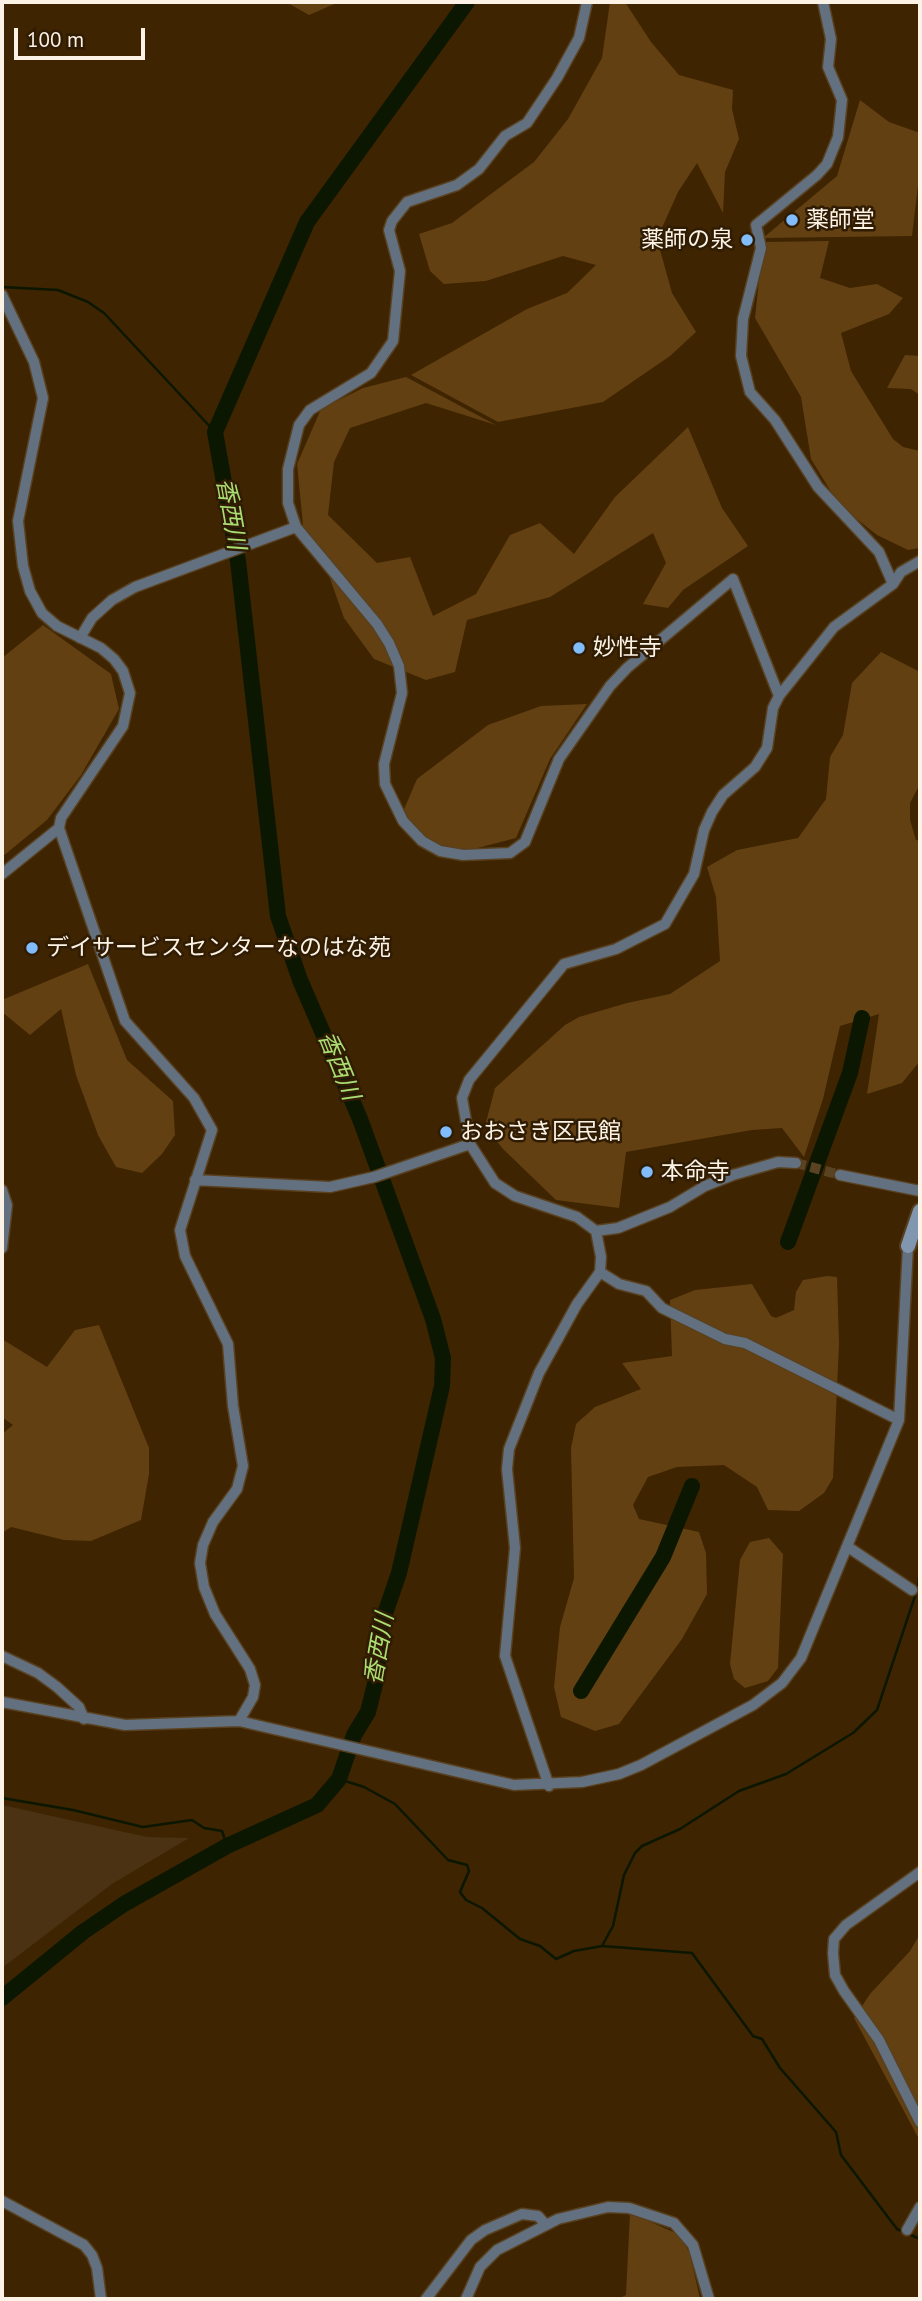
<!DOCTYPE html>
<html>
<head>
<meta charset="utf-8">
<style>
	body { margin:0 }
	#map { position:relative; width:922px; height:2301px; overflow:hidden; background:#3e2400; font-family:"PT Sans",sans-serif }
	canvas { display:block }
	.frame { position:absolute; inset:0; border:4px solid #fcf2e6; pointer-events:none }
	.scale { position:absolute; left:14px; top:28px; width:131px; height:32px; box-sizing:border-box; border:4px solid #fcf2e6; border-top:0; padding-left:9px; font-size:21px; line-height:24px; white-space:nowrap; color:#fcf2e6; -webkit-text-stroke:5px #301c02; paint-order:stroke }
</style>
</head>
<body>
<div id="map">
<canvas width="922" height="2301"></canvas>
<div class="frame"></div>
<div class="scale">100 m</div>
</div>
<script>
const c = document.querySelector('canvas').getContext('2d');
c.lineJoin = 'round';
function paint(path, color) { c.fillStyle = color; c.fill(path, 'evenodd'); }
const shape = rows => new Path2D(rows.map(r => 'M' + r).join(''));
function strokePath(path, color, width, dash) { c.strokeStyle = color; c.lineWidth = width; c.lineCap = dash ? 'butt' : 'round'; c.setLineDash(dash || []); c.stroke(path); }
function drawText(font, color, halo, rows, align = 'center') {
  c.font = font + ' "PT Sans","Noto Sans JP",sans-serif'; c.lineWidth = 5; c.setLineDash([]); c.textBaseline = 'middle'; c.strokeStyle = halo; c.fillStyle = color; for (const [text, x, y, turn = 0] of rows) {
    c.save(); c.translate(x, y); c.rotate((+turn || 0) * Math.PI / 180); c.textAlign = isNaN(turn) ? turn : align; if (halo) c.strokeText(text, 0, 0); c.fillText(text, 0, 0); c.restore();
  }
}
const built = shape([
	[2,1805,147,1837,189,1838,112,1884,2,1968]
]);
const green = shape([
	[286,2,339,2,309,15],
	[610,2,625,2,651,42,679,75,733,90,732,109,739,139,725,172,723,213,697,163,678,192,657,239,672,293,696,332,670,356,603,402,498,422,411,375,527,309,567,293,596,265,563,256,486,281,444,284,430,271,419,234,452,223,534,162,568,119,602,58],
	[860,100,889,122,920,133,920,168,912,236,763,238,837,176],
	[829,241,820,278,850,288,877,284,903,298,889,314,841,333,851,371,893,439,903,447,920,451,920,548,908,550,877,535,839,505,811,459,801,397,755,318,763,242],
	[905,355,920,356,920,395,911,389,887,388],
	[406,377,496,425,426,403,350,428,334,462,328,515,377,563,410,557,433,616,476,594,510,535,540,523,574,554,615,497,688,427,722,508,748,546,683,590,668,608,643,604,666,563,653,533,550,597,467,620,455,672,426,680,374,659,344,618,326,567,304,535,297,464,321,409,363,388],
	[43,625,111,674,119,709,81,775,47,820,2,857,2,658],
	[881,652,920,672,920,784,910,803,910,820,916,840,920,841,920,1061,902,1083,867,1094,879,1014,840,1026,823,1099,804,1157,782,1128,752,1130,626,1152,619,1208,556,1200,503,1149,485,1126,495,1088,565,1025,579,1017,627,1003,670,994,720,961,716,897,707,867,737,850,798,838,826,799,830,757,843,735,852,683],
	[587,704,550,759,516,838,470,850,424,842,402,814,417,779,488,725,541,706],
	[88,964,127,1060,173,1101,175,1135,162,1154,142,1173,116,1167,98,1135,76,1075,61,1009,30,1035,2,1012,2,1000],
	[827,1276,837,1277,839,1344,833,1478,824,1493,799,1511,768,1510,757,1487,724,1465,677,1467,648,1477,633,1505,639,1519,699,1532,706,1553,707,1594,682,1639,619,1724,595,1731,561,1717,554,1687,560,1627,574,1578,571,1448,576,1424,595,1407,641,1389,622,1363,672,1356,670,1300,695,1290,752,1284,771,1316,776,1318,794,1310,796,1292,803,1280],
	[99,1325,149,1448,149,1474,141,1520,91,1541,64,1540,11,1527,2,1533,2,1434,13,1425,2,1417,2,1339,47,1367,75,1330],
	[769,1538,783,1554,778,1668,768,1681,745,1688,734,1679,730,1664,740,1560,750,1542],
	[920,1934,920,2141,854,2018,870,1994,910,1951],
	[630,2213,680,2235,690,2254,700,2299,618,2299,626,2295]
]);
const stream = shape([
	[2,287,58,290,88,302,104,313,215,432],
	[339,1779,364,1787,395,1804,448,1860,467,1865,469,1871,460,1892,466,1900,482,1908,520,1939,540,1946,556,1959,574,1951,602,1946,692,1953,753,2036,762,2039,780,2068,836,2132,841,2155,897,2229,920,2239],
	[2,1798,73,1810,143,1827,192,1820,204,1828,222,1831,227,1846],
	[602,1946,613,1926,624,1875,635,1853,642,1846,680,1829,739,1791,786,1774,853,1733,877,1710,918,1587,920,1570]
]);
const river = shape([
	[788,1242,850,1073,862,1018],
	[581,1691,663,1557,692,1486],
	[2,1998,83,1932,124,1904,227,1846,317,1805,339,1779,354,1735,368,1712,377,1676,380,1628,399,1573,442,1386,443,1358,433,1319,360,1119,300,980,278,916,238,561,215,432,307,222,467,2]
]);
const streetTunnel = shape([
	[796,1163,840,1175]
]);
const street = shape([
	[587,2,579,38,557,78,527,123,505,136,479,169,457,185,407,202,392,221,389,230,400,271,393,341,371,373,310,410,299,425,288,469,288,503,296,527,377,624,389,643,399,666,402,693,384,764,385,784,403,821,422,841,440,851,463,855,510,853,525,842,559,759,610,686,627,668,733,579,779,696],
	[823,2,831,39,828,67,842,100,838,137,827,164,817,175,756,225,761,248,743,319,741,356,750,392,775,420,818,487,879,552,893,584],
	[2,295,34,362,43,398,18,521,23,566,30,591,42,613,57,626,101,648,114,659,123,671,130,693,123,726,61,818,59,828,125,1021,194,1098,212,1130,180,1230,185,1256,228,1344,233,1406,243,1466,237,1489,213,1522,203,1545,200,1563,204,1587,215,1614,250,1669,255,1685,253,1697,239,1721],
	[80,638,92,618,112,600,135,587,296,527],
	[2,874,59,828],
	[840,1175,920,1191],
	[195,1180,330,1187,374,1177,470,1144],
	[2,1190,7,1205,2,1248],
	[596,1231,618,1228,670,1207,705,1186,733,1175,778,1162,796,1163],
	[600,1272,619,1284,646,1291,662,1308,725,1339,745,1343,899,1420],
	[848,1547,912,1590],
	[2,1656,38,1673,57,1687,79,1707,84,1719],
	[2,1702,125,1725,239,1721,514,1785,582,1782,619,1774,641,1765,753,1705,782,1683,801,1658,899,1420,908,1246],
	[549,1786,505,1656,515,1548,507,1469,509,1449,539,1373,577,1304,600,1272,601,1257,596,1231,577,1217,515,1196,495,1183,470,1144,462,1098,469,1080,564,964,616,949,665,924,694,874,704,830,712,812,723,795,755,767,767,748,773,708,779,696,834,627,893,584,901,572,920,561],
	[920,1872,846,1925,834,1939,833,1953,835,1975,844,1991,879,2040,920,2122],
	[2,2201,84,2245,92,2255,97,2268,101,2299],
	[907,2230,920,2207],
	[426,2299,471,2240,485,2230,522,2214,538,2216,546,2225],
	[466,2299,480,2267,497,2250,558,2219,608,2207,629,2208,674,2223,693,2245,709,2299]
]);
const secondary = shape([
	[908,1246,920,1211]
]);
const markers = [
	[792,220,7,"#81bdfa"],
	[747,240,7,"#81bdfa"],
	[579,648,7,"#81bdfa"],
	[32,948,7,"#81bdfa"],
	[446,1132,7,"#81bdfa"],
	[647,1172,7,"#81bdfa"]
];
const poiNames = [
	["薬師堂",806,220],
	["薬師の泉",733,240,"right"],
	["妙性寺",593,648],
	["デイサービスセンターなのはな苑",46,948],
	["おおさき区民館",460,1132],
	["本命寺",661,1172]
];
const waterNames = [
	["香西川",230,514,80],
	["香西川",338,1066,68],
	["香西川",380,1649,-80]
];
paint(built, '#4a3212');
paint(green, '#634011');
strokePath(stream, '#0c1701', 2.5);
strokePath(river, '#0c1701', 16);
strokePath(streetTunnel, '#5a4322', 10, [10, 5]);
strokePath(street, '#594120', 13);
strokePath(secondary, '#594120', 18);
strokePath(street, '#62707f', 10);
strokePath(secondary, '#8197af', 14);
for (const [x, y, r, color] of markers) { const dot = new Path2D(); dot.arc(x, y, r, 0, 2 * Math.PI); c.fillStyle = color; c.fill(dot); strokePath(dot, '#301c02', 2.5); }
drawText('23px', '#fcf2e6', '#301c02', poiNames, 'left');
drawText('italic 24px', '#aadd72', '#301c02', waterNames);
</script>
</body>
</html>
